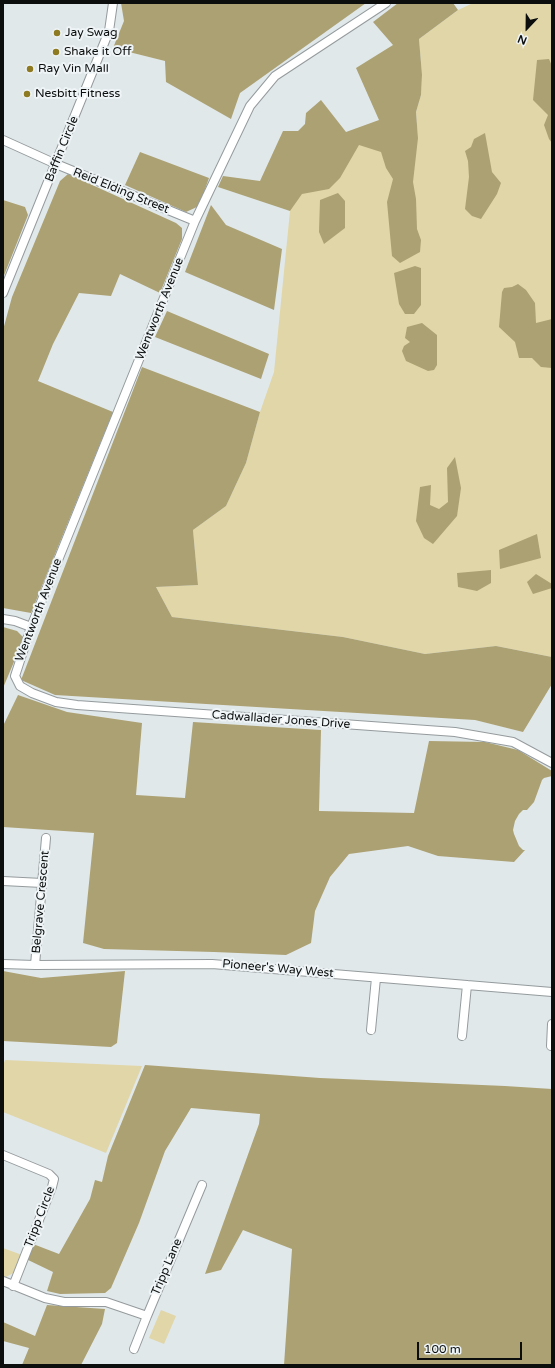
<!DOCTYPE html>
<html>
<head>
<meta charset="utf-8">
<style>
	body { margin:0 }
	#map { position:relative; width:555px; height:1368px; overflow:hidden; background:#e1e8ea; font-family:"Varela Round",sans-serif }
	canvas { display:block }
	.frame { position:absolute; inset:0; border:4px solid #0c0e0e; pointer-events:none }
	.north { position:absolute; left:507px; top:8px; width:40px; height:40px; -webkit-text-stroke:3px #eff5f7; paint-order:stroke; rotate:202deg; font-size:11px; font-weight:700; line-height:16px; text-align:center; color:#0c0e0e }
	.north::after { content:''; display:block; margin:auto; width:14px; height:18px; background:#0c0e0e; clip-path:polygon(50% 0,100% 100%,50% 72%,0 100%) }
	.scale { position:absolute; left:417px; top:1342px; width:105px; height:18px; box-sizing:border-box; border:2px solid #0c0e0e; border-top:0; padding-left:5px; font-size:12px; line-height:14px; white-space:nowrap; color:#0c0e0e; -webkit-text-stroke:3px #eff5f7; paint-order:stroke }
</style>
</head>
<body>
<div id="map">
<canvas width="555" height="1368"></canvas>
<div class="frame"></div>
<div class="north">N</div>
<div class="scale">100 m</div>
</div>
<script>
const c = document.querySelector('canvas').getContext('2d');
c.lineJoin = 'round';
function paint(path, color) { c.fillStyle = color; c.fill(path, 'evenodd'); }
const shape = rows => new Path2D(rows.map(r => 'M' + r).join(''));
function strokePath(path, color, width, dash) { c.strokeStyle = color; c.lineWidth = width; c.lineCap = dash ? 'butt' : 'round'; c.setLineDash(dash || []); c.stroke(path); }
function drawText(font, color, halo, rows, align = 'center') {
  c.font = font + ' "Varela Round",sans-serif'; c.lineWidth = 4; c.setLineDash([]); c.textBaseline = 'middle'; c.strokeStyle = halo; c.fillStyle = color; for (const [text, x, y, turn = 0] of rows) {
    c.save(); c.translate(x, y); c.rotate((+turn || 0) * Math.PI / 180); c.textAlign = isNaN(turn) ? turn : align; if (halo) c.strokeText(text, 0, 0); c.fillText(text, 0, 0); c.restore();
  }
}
const green = shape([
	[473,3,552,3,552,657,496,646,425,654,343,637,172,617,156,587,198,585,193,530,226,506,246,463,260,412,274,372,292,191,359,145,418,138,416,112,421,95,422,76,419,39,458,10],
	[5,1060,142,1066,106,1153,3,1112,3,1066],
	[3,1248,22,1255,15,1272,6,1277,3,1276],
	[161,1310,176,1316,164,1344,149,1338]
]);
const forest = shape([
	[121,3,366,3,240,93,231,119,166,82,165,61,113,48,124,21],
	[398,3,453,3,458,10,419,39,422,75,421,95,416,112,418,138,413,182,416,199,417,229,421,240,420,252,400,263,392,256,387,202,393,179,386,168,381,152,359,145,340,178,329,189,302,194,290,211,218,187,223,176,260,181,283,131,298,131,305,124,306,113,321,100,346,132,379,120,356,68,393,45,373,22],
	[549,59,552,66,552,143,549,139,544,125,548,115,533,100,537,60],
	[485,133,492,172,501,183,497,194,481,219,472,216,465,209,469,177,468,161,465,151,471,147,474,139],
	[140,152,209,178,199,206,186,212,125,185],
	[68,174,176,223,182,228,182,239,160,293,120,274,111,296,79,293,53,344,38,381,113,412,31,613,3,608,3,330,12,297,60,181],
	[338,193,345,201,345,228,324,244,319,232,320,200],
	[3,200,25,207,28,215,3,278],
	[211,205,226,225,282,249,274,310,185,272],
	[415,266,421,268,421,305,414,314,405,314,399,304,394,273],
	[518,284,526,290,535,303,536,323,552,319,552,368,541,367,532,358,519,358,515,342,499,327,502,292,504,288,512,287],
	[167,311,269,354,261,379,155,337],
	[422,323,437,335,437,365,434,370,428,371,406,361,402,351,404,346,410,342,405,338,407,327],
	[142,367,260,412,246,463,226,506,193,530,198,585,156,587,172,617,343,637,425,654,496,646,552,657,552,684,523,732,475,720,55,695,21,680],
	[455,457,461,488,457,516,433,544,424,538,416,521,420,487,431,485,430,505,439,509,448,502,447,468],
	[537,534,541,558,500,569,499,550],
	[491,570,491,583,477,591,458,587,457,573],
	[536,574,552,584,552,588,533,594,527,582],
	[3,627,17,631,24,638,3,688],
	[18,695,67,712,142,723,136,795,185,798,193,722,321,730,319,811,414,813,429,741,485,742,518,750,552,771,552,776,544,778,542,780,534,802,527,810,523,810,519,814,515,821,513,830,514,834,519,846,523,850,525,850,514,862,438,856,408,846,349,854,330,877,315,911,311,943,286,955,214,952,104,949,83,943,94,833,3,827,3,726],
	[3,971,41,978,125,971,117,1043,111,1047,3,1041],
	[145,1065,320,1078,505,1086,552,1089,552,1365,284,1365,292,1249,243,1230,221,1270,205,1274,259,1124,260,1114,191,1108,165,1151,139,1223,111,1288,105,1293,60,1294,47,1291,53,1272,26,1259,33,1244,59,1254,90,1199,95,1180,102,1182,108,1156],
	[47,1305,105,1309,102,1324,81,1365,22,1365,29,1348,3,1341,3,1322,35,1336]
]);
const street = shape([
	[386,3,275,76,250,106,195,221,31,627,15,676,20,686,32,693,56,702,77,705,455,732,513,742,552,763],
	[3,140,56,164,195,221],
	[3,293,109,31,113,3],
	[3,619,15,621,31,627],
	[3,881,42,883],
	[3,964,35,965,212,964,552,992],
	[35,965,46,838],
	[371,1030,376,978],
	[462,1036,467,985],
	[551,1046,552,1024],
	[3,1155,49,1174,54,1179,52,1187,13,1286],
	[3,1281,45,1298,64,1302,106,1302,147,1316],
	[134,1349,147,1316,202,1185]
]);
const markers = [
	[57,33,4,"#8e7a20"],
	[56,52,4,"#8e7a20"],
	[30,69,4,"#8e7a20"],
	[27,94,4,"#8e7a20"]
];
const poiNames = [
	["Jay Swag",65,33],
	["Shake it Off",64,52],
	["Ray Vin Mall",38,69],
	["Nesbitt Fitness",35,94]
];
const streetNames = [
	["Baffin Circle",62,149,-68],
	["Reid Elding Street",121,191,22],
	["Wentworth Avenue",160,309,-68],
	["Wentworth Avenue",39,610,-69],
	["Cadwallader Jones Drive",281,720,4],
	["Belgrave Crescent",41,902,-85],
	["Pioneer's Way West",278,969,5],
	["Tripp Circle",40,1217,-69],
	["Tripp Lane",167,1267,-67]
];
paint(green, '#e1d6a7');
paint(forest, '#aca173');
strokePath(street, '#959b9d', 10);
strokePath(street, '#fff', 8);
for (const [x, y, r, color] of markers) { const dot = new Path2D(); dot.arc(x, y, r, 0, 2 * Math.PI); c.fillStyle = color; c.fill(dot); strokePath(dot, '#eff5f7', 1.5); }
drawText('12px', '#0c0e0e', '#eff5f7', poiNames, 'left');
drawText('12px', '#0c0e0e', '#eff5f7', streetNames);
</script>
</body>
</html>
